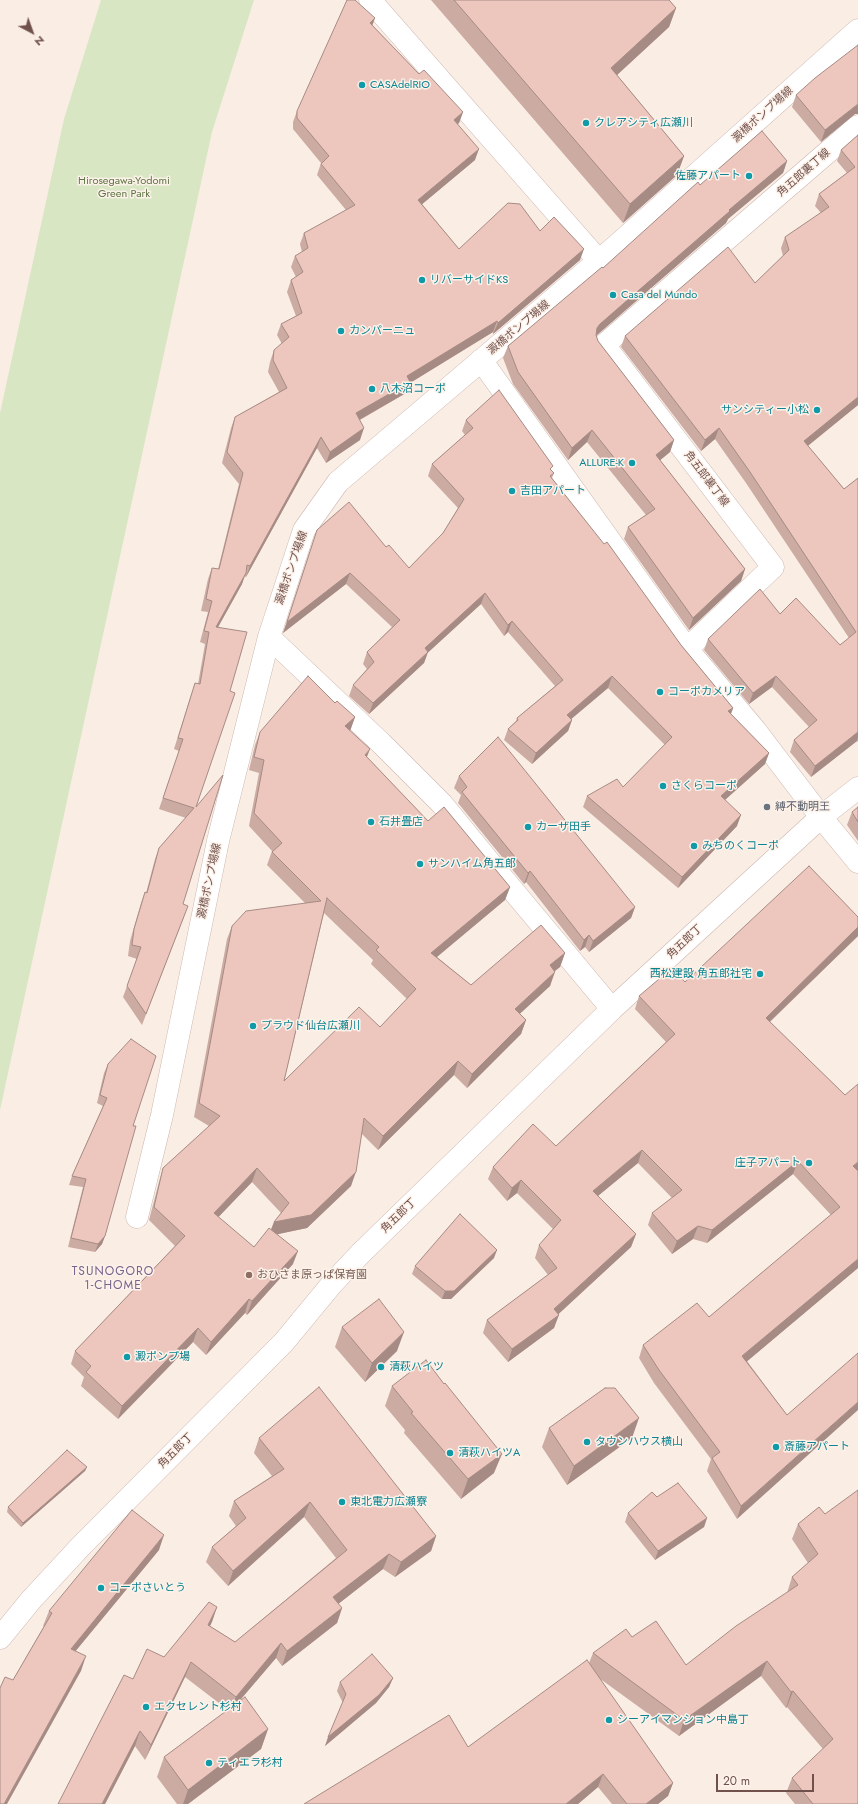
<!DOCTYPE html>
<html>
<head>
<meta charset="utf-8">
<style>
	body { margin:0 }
	#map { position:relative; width:858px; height:1804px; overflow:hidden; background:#faede4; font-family:Jost,sans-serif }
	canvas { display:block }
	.north { position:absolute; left:12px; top:12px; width:40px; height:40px; -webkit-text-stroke:3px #fdf2ea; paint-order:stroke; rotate:139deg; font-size:11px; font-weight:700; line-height:16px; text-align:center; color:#71514c }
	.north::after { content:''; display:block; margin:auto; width:14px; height:18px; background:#71514c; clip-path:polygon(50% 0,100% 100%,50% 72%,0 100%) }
	.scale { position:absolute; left:716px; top:1774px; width:98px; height:18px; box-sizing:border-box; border:2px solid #71514c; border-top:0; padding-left:5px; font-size:12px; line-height:14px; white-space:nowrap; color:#71514c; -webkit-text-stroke:3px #fdf2ea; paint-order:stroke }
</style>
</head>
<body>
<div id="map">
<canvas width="858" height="1804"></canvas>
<div class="north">N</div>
<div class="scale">20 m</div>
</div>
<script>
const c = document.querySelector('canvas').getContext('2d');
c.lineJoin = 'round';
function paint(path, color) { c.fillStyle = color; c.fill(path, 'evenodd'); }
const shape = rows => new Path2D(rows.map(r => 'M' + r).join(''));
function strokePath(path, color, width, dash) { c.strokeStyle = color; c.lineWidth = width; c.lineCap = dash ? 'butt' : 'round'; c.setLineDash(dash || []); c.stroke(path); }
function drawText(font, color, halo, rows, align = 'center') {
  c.font = font + ' Jost,"Noto Sans JP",sans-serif'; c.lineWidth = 3; c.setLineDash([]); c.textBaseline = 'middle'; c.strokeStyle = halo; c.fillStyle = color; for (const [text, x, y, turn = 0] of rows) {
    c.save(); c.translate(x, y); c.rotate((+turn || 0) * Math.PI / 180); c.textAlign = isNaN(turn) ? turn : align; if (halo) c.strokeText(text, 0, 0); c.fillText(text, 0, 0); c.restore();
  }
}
const green = shape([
	[101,0,254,0,212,132,0,1110,0,413,64,119]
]);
const minor = shape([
	[370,0,599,261],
	[858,126,604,345,773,567,687,649,755,730,821,817,858,862],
	[481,360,687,649],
	[269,637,381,743,442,804,495,869,612,1009],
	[137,1217,162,1115,218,841,269,637,304,530,338,482,615,247,858,30],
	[0,1638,31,1600,81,1546,284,1342,331,1285,360,1254,612,1009,821,817,858,788]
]);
const wall = shape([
	[431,0,669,0,676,8,669,27,617,75,684,156,677,175,623,223],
	[375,18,372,25,419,74,463,112,459,123,457,124,475,160,422,204,459,249,540,231,580,260,493,334,493,332,410,383,406,393,360,420,360,440,326,463,317,448,246,577,244,576,242,584,218,627,183,904,184,917,142,1025,123,997,137,959,128,956,130,941,141,903,145,892,146,893,155,859,159,848,186,818,159,809,179,751,174,749,191,695,195,683,198,684,205,644,200,642,208,612,201,611,208,579,212,568,218,569,239,484,222,463,231,428,235,417,279,392,268,372,270,362,274,350,282,344,277,335,281,324,296,316,287,292,291,280,296,277,291,267,295,256,302,252,300,244,304,233,346,210,317,175,321,163,293,129,293,122,297,111],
	[796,95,855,114,821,142,792,107],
	[858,135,858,405,808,446,844,489,858,478,858,742,857,741,811,777,790,752,794,740,809,727,772,687,749,704,704,650,708,639,780,614,840,645,849,638,746,483,715,439,701,451,621,347,625,336,755,283,783,256,781,248,785,237,821,213,815,206,819,194,847,173,837,161,841,150],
	[787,161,783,173,728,219,726,223,596,335,598,341,674,440,670,452,660,460,745,569,741,581,689,630,624,539,628,527,646,515,587,442,568,460,513,384,503,358,508,346,603,268,700,185],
	[466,420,551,471,554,473,552,478,681,645,733,708,731,714,769,753,765,764,725,800,737,826,678,888,583,807,587,796,623,787,665,745,608,688,571,719,572,720,568,731,532,764,504,740,508,729,516,721,517,718,555,686,508,632,504,636,481,604,428,652,424,663,369,714,349,696,353,685,367,669,363,664,367,652,392,627,346,584,283,633,317,530,386,547,409,568,443,533,458,508,428,476,432,464,465,435,462,431],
	[335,703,355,717,350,731,367,757,428,821,510,887,505,900,437,957,471,985,565,953,560,967,554,971,550,986,519,1014,526,1020,521,1034,467,1088,454,1075,378,1150,362,1134,351,1186,307,1228,278,1234,293,1264,247,1315,245,1313,206,1355,193,1342,118,1419,81,1386,84,1377,71,1364,75,1351,175,1246,149,1220,159,1182,163,1168,209,1126,194,1117,227,939,232,926,305,903,267,865,272,851,249,826,259,773,249,770,255,745,260,732],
	[324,913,373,960,371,964,407,999,380,1027,284,1081],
	[252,1182,281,1213,274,1222,271,1229,254,1247,218,1217],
	[459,776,635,907,631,918,589,952,585,947,580,951,526,882,524,884,458,803,461,795,454,788],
	[858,807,858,841,847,825,852,812],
	[858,917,858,936,770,1022,845,1095,858,1268,747,1361,787,1415,737,1519,707,1471,711,1459,654,1383,639,1358,643,1345,709,1317,831,1215,793,1174,707,1243,693,1239,672,1254,648,1225,652,1213,672,1198,638,1163,598,1196,636,1234,631,1247,558,1314,554,1328,508,1362,483,1333,487,1320,548,1275,535,1258,539,1245,553,1229,517,1193,507,1201,488,1179,493,1167,556,1146,666,1042,635,1009,639,996,685,982],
	[108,1064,133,1126,105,1236,102,1244,95,1252,68,1247,83,1187,69,1185,72,1176,103,1106,97,1103,104,1073],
	[494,1258,451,1299,442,1299,412,1274,415,1266],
	[342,1327,397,1351,365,1382,335,1347],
	[392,1386,494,1473,461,1499,404,1433,405,1430,385,1406],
	[549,1428,632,1438,567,1485,542,1447],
	[259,1438,436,1536,431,1551,395,1577,383,1569,338,1604,342,1608,337,1623,282,1666,276,1658,238,1702,268,1729,261,1749,188,1804,177,1804,157,1777,164,1757,228,1710,185,1677,145,1760,135,1746,105,1804,58,1804,133,1679,164,1657,217,1607,210,1626,235,1642,336,1558,304,1517,228,1586,206,1562,212,1547,236,1526,229,1516,234,1501,272,1476,254,1453],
	[87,1467,85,1471,21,1527,7,1512,8,1507],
	[657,1497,707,1518,704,1527,655,1560,625,1522,628,1513],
	[819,1507,858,1804,795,1804,786,1793,792,1778,823,1749,787,1707,786,1708,761,1676,679,1736,599,1678,673,1783,668,1796,658,1804,612,1804,598,1787,578,1804,304,1804,468,1747,589,1663,593,1653,632,1637,686,1665,787,1593,792,1577,808,1563,792,1539,798,1524],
	[159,1550,75,1651,81,1671,13,1680,44,1626,43,1626,49,1611],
	[393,1678,389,1687,376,1703,325,1746,343,1703,337,1691,340,1682]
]);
const shadedWall = shape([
	[676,8,669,27,604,87,611,68],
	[375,18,371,29,370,23],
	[858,104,858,114,855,114,821,142,825,130],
	[463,112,459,123,450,131,454,120],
	[479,149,475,160,414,211,418,200],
	[684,156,677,175,623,223,630,204],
	[787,161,783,173,728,219,726,223,596,336,597,328,600,324,729,210],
	[584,249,580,260,493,334,498,323],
	[497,321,493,332,410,383,406,393,352,424,356,413,407,376],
	[858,397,858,405,800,452,804,441],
	[364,428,360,440,326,463,330,452],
	[719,428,715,439,701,451,705,440],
	[592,430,587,442,568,460,572,448],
	[321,437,317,448,246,577,250,566],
	[674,440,670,452,652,467,656,455],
	[745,569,741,581,689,630,693,618],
	[246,573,242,584,212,638,216,627],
	[350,573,346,584,283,633,287,622],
	[485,593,481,604,421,659,425,648],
	[512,621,508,632,504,636,508,625],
	[428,652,424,663,369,714,373,703],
	[612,676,608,688,563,726,567,715],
	[776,676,772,687,749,704,753,693],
	[733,708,729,719,728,711],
	[355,717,350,731,345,726],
	[572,720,568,731,532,764,536,753],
	[858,732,858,737,857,741,811,777,815,766],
	[370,749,365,762,365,755],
	[769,753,765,764,717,807,721,796],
	[741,815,737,826,678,888,682,877],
	[530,871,526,882,524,884,528,873],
	[510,887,505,900,426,966,431,953],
	[635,907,631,918,589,952,593,941],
	[858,927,858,936,761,1030,766,1018],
	[589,935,585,947,580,951,584,940],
	[565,953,560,967,545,979,550,965],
	[555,972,550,986,510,1023,515,1009],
	[526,1020,521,1034,467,1088,472,1074],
	[458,1061,454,1075,378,1150,383,1136],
	[642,1150,638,1163,588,1204,593,1191],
	[798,1161,793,1174,707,1243,712,1230],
	[858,1162,858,1171,853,1166],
	[257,1168,252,1182,209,1227,214,1213],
	[356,1172,351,1186,307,1228,269,1236,274,1222],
	[521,1180,517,1193,507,1201,512,1188],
	[698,1226,693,1239,672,1254,677,1241],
	[636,1234,631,1247,550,1322,559,1315,554,1328,508,1362,512,1349,554,1309],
	[105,1236,102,1244,95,1252,98,1244],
	[497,1250,494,1258,451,1299,442,1299,445,1291],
	[298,1251,293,1264,247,1315,252,1301],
	[858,1259,858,1268,738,1369,742,1356],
	[249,1299,245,1313,206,1355,211,1342],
	[198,1328,193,1342,118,1419,122,1406],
	[404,1332,397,1351,365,1382,372,1363],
	[858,1402,858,1410,737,1519,741,1506],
	[639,1418,632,1438,567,1485,574,1466],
	[502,1454,494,1473,461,1499,468,1479],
	[87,1467,85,1471,21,1527,23,1523],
	[310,1502,304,1517,228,1586,233,1571],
	[707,1518,704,1527,655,1560,658,1551],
	[164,1535,159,1550,65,1664,71,1649],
	[436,1536,431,1551,395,1577,401,1562],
	[389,1554,383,1569,328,1612,333,1597],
	[217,1607,212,1622,203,1640,208,1625],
	[342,1608,337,1623,282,1666,287,1651],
	[281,1643,276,1658,230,1712,236,1697],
	[86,1656,81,1671,7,1804,4,1804],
	[767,1661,761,1676,679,1736,684,1720],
	[191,1662,185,1677,145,1760,151,1745],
	[393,1678,389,1687,376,1703,325,1746,328,1737],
	[793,1691,787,1707,786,1708,791,1692],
	[268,1729,261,1749,188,1804,183,1804,188,1790],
	[140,1731,135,1746,105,1804,102,1804],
	[603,1774,598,1787,578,1804,566,1804],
	[673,1783,668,1796,658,1804,646,1804]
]);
const building = shape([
	[347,0,355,0,375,18,370,23,419,74,424,70,463,112,454,120,479,149,418,200,459,249,508,203,520,204,540,231,554,217,584,249,498,323,497,321,407,376,410,382,356,413,364,428,330,452,321,437,250,566,247,565,246,573,216,627,247,632,230,691,235,693,196,807,223,775,183,904,188,906,146,1014,127,986,141,947,132,945,134,929,145,892,147,893,159,848,194,808,163,798,183,739,178,738,195,683,200,684,209,632,204,631,212,601,206,599,212,568,219,569,243,473,227,452,235,417,287,388,273,360,274,350,289,337,281,324,302,313,291,280,303,272,295,256,308,248,304,233,355,205,321,164,329,156,297,118,297,111,347,0],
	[454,0,669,0,676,8,611,68,684,156,630,204,454,0],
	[858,45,858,104,825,130,796,95,815,78,858,45],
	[762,131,787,161,729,210,730,211,600,324,597,328,596,335,598,341,674,440,656,455,745,569,693,618,628,527,655,509,592,430,572,448,518,372,508,346,602,267,603,268,698,182,700,185,762,131],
	[858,135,858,397,804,441,844,489,858,478,858,732,815,766,794,740,817,720,776,676,753,693,708,639,760,589,780,614,796,598,840,645,856,632,750,472,719,428,705,440,625,336,728,247,755,283,789,250,785,237,829,207,819,194,855,167,841,150,858,135],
	[499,390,553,466,550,469,554,473,550,476,604,544,607,542,681,645,733,708,728,711,769,753,721,796,741,815,682,877,587,796,617,779,623,787,672,737,612,676,567,715,572,720,536,753,508,729,518,720,517,718,563,680,512,621,508,625,485,593,425,648,428,652,373,703,353,685,374,662,367,652,400,620,350,573,287,622,317,530,349,502,386,547,389,545,409,568,443,533,464,499,432,464,473,428,466,420,499,390],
	[308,676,335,703,337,701,355,717,345,726,370,749,365,755,428,821,444,807,510,887,431,953,471,985,541,925,565,953,550,965,555,972,515,1009,526,1020,472,1074,458,1061,383,1136,364,1118,356,1172,311,1215,274,1222,289,1203,257,1168,214,1213,254,1247,269,1228,298,1251,252,1301,249,1299,211,1342,198,1328,122,1406,86,1372,91,1366,75,1351,185,1236,154,1207,163,1168,220,1116,199,1103,232,926,246,911,321,901,272,852,282,843,254,813,264,760,254,757,260,732,308,676],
	[327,898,379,947,376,950,416,989,380,1027,359,1007,284,1081,327,898],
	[498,737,635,907,593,941,589,935,584,940,530,871,528,873,462,792,467,787,459,776,498,737],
	[858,807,858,822,852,812,858,807],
	[809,866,858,917,858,927,766,1018,845,1095,858,1084,858,1162,853,1166,858,1171,858,1259,742,1356,787,1415,858,1353,858,1402,741,1506,712,1458,720,1452,659,1370,643,1345,697,1303,709,1317,840,1207,798,1161,712,1230,698,1226,677,1241,652,1213,682,1190,642,1150,593,1191,636,1234,554,1309,559,1315,512,1349,487,1320,557,1268,539,1245,561,1220,521,1180,512,1188,493,1167,533,1124,556,1146,675,1034,639,996,672,968,685,982,809,866],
	[131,1039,156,1056,133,1126,136,1126,105,1236,98,1244,71,1238,86,1179,72,1176,107,1098,100,1095,108,1064,131,1039],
	[460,1214,497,1250,454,1291,445,1291,415,1266,460,1214],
	[379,1299,404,1332,372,1363,342,1327,379,1299],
	[426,1360,444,1384,445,1383,502,1454,468,1479,411,1413,413,1412,392,1386,426,1360],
	[319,1387,436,1536,401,1562,389,1554,333,1597,342,1608,287,1651,281,1643,236,1697,191,1662,151,1745,140,1731,102,1804,58,1804,124,1675,133,1679,147,1649,164,1657,209,1602,217,1607,208,1625,235,1642,347,1550,310,1502,233,1571,212,1547,246,1518,234,1501,284,1469,259,1438,319,1387],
	[605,1388,615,1388,639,1418,574,1466,549,1428,605,1388],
	[67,1450,87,1467,23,1523,8,1507,67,1450],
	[678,1483,707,1518,658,1551,628,1513,652,1492,657,1497,678,1483],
	[858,1490,858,1804,813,1804,792,1778,833,1739,793,1691,791,1692,767,1661,684,1720,593,1653,626,1629,632,1637,656,1621,686,1665,736,1626,798,1585,792,1577,818,1554,798,1524,819,1507,825,1514,858,1490],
	[132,1510,164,1535,71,1649,86,1656,4,1804,0,1804,0,1688,5,1677,13,1680,52,1613,49,1611,132,1510],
	[372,1654,393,1678,379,1695,328,1737,346,1694,340,1682,372,1654],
	[587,1660,673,1783,646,1804,627,1804,603,1774,566,1804,304,1804,449,1715,468,1747,587,1660],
	[245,1697,268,1729,188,1790,164,1757,245,1697]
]);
const markers = [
	[362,85,4,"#0f9aa8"],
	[586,123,4,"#0f9aa8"],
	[749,176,4,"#0f9aa8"],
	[422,280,4,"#0f9aa8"],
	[613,295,4,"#0f9aa8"],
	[341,331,4,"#0f9aa8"],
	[372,389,4,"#0f9aa8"],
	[817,410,4,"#0f9aa8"],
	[632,463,4,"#0f9aa8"],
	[512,491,4,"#0f9aa8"],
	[660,692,4,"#0f9aa8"],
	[663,786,4,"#0f9aa8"],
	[767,807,4,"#6b7280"],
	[371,822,4,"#0f9aa8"],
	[528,827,4,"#0f9aa8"],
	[694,846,4,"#0f9aa8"],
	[420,864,4,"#0f9aa8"],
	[760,974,4,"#0f9aa8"],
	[253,1026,4,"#0f9aa8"],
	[809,1163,4,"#0f9aa8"],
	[249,1275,4,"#8d6e63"],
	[127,1357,4,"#0f9aa8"],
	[381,1367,4,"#0f9aa8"],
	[587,1442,4,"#0f9aa8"],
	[776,1447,4,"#0f9aa8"],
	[450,1453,4,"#0f9aa8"],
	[342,1502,4,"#0f9aa8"],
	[101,1588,4,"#0f9aa8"],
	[146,1707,4,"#0f9aa8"],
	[609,1720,4,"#0f9aa8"],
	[209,1763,4,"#0f9aa8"]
];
const cultureNames = [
	["CASAdelRIO",370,85],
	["クレアシティ広瀬川",594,123],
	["佐藤アパート",741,176,"right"],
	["リバーサイドKS",430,280],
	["Casa del Mundo",621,295],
	["カンパーニュ",349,331],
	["八木沼コーポ",380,389],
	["サンシティー小松",809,410,"right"],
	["ALLURE-K",624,463,"right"],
	["吉田アパート",520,491],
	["コーポカメリア",668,692],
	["さくらコーポ",671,786],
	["石井畳店",379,822],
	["カーザ田手",536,827],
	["みちのくコーポ",702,846],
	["サンハイム角五郎",428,864],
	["西松建設 角五郎社宅",752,974,"right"],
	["プラウド仙台広瀬川",261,1026],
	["庄子アパート",801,1163,"right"],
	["澱ポンプ場",135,1357],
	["清萩ハイツ",389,1367],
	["タウンハウス横山",595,1442],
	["斎藤アパート",784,1447],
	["清萩ハイツA",458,1453],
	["東北電力広瀬寮",350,1502],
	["コーポさいとう",109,1588],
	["エクセレント杉村",154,1707],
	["シーアイマンション中島丁",617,1720],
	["ティエラ杉村",217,1763]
];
const streetNames = [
	["澱橋ポンプ場線",763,115,-42],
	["角五郎裏丁線",804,173,-41],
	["澱橋ポンプ場線",519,328,-40],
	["角五郎裏丁線",706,479,53],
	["澱橋ポンプ場線",292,568,-71],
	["澱橋ポンプ場線",210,881,-78],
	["角五郎丁",685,942,-43],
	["角五郎丁",399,1216,-44],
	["角五郎丁",176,1451,-45]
];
const parkNames = [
	["Hirosegawa-Yodomi",124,181],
	["Green Park",124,194]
];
const worshipNames = [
	["縛不動明王",775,807]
];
const educationNames = [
	["おひさま原っぱ保育園",257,1275]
];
const neighbourhoodNames = [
	["TSUNOGORO",113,1272],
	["1-CHOME",113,1286]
];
paint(green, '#d9e6c4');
strokePath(minor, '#cdb6af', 23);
strokePath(minor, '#fff', 22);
paint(wall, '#ccaba3');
paint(shadedWall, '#a68b85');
paint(building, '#edc7be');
strokePath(building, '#a68b85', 1);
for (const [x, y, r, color] of markers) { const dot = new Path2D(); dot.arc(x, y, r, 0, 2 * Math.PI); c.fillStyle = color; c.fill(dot); strokePath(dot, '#fdf2ea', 1.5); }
drawText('11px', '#0d838f', '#fdf2ea', cultureNames, 'left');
drawText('11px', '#71514c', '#fdf2ea', streetNames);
drawText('11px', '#5e7645', '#fdf2ea', parkNames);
drawText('11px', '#5b616d', '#fdf2ea', worshipNames, 'left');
drawText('11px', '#785e54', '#fdf2ea', educationNames, 'left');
c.letterSpacing = '1px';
drawText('12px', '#77648d', '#fdf2ea', neighbourhoodNames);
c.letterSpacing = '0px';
</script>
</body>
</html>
